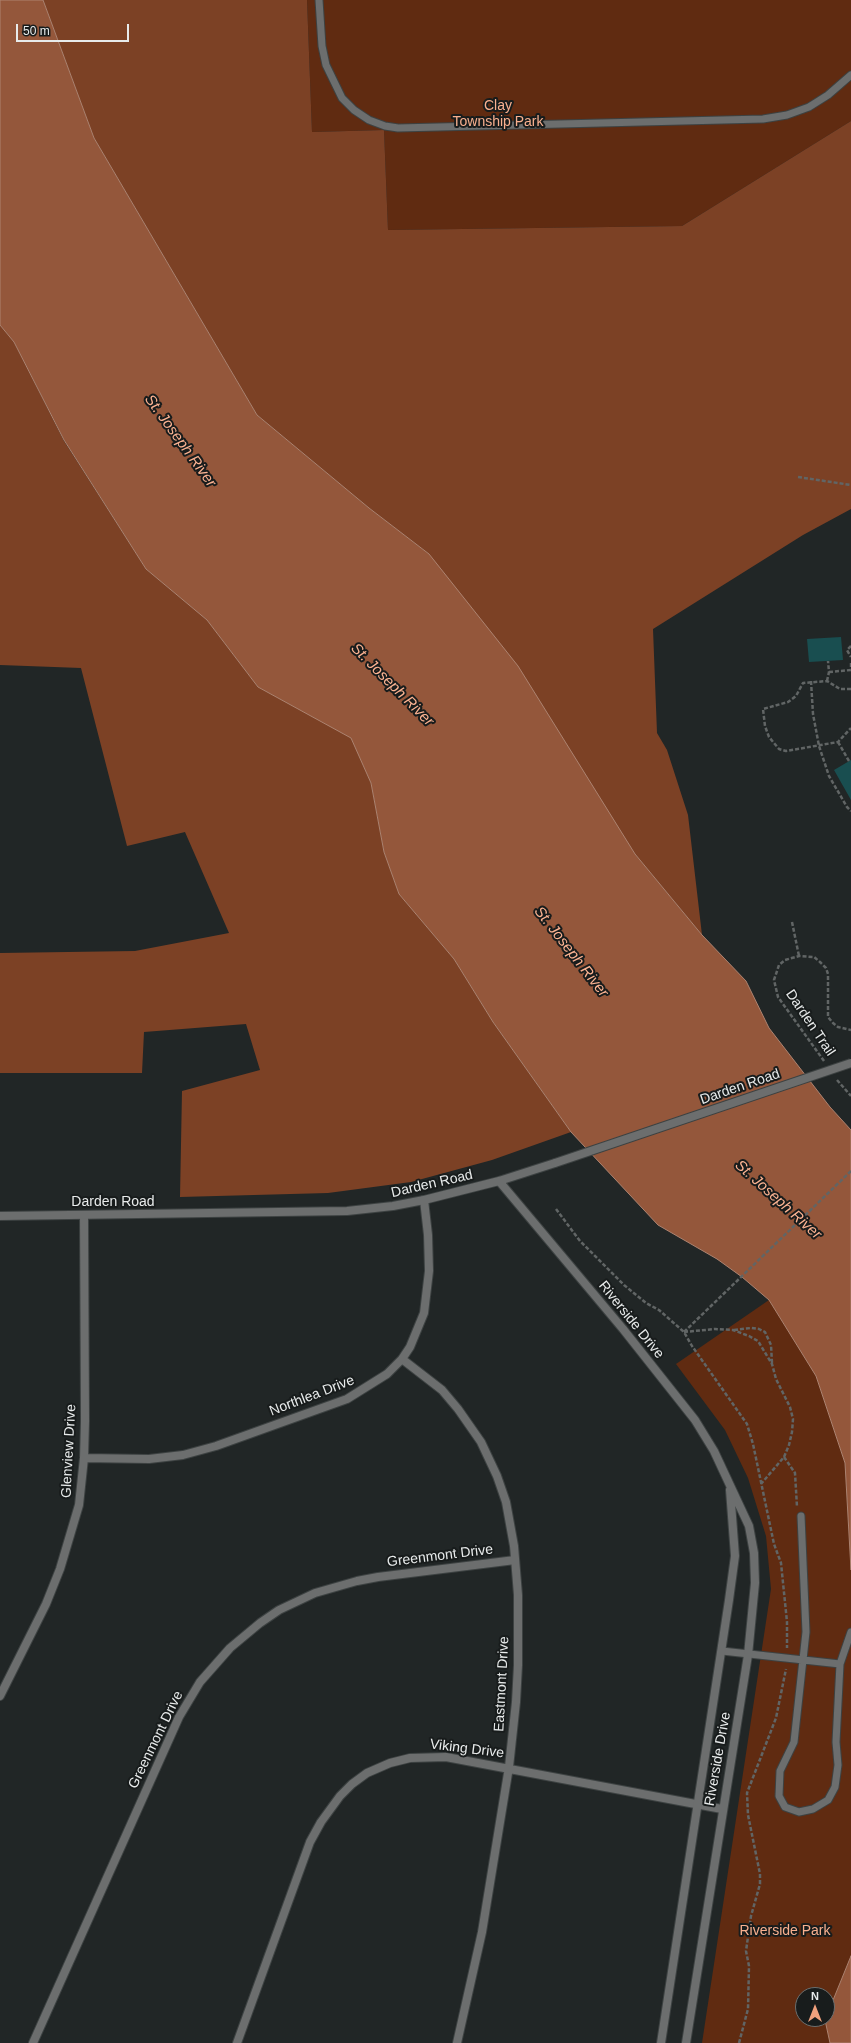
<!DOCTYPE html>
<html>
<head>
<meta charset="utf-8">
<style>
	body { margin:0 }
	#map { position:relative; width:851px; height:2043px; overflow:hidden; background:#212626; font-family:Arial,sans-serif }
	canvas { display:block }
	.north { position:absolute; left:795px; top:1987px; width:40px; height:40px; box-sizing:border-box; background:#181c1c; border:1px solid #6b6f6f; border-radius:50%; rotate:0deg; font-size:11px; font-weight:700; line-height:16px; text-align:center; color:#e8ebeb }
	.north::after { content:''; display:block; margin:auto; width:14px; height:18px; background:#f1a17d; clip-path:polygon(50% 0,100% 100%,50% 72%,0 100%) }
	.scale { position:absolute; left:16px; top:24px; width:113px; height:18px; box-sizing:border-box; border:2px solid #e8ebeb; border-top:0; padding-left:5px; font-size:12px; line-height:14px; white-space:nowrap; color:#e8ebeb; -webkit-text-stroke:3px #181c1c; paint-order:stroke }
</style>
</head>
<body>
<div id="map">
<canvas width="851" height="2043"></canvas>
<div class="north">N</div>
<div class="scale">50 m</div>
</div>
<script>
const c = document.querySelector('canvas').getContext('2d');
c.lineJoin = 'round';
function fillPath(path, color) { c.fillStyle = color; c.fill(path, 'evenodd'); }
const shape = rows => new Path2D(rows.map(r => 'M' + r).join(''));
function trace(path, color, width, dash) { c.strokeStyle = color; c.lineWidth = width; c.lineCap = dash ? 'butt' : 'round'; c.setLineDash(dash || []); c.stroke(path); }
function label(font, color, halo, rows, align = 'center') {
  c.font = font + ' Arial,sans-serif'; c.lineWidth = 4; c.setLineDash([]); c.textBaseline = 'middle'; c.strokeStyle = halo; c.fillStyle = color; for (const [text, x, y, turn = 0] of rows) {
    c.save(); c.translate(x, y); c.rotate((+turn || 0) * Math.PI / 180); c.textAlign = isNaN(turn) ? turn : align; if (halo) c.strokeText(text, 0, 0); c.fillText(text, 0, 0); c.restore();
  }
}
const green = shape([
	[307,0,851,0,851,121,682,226,388,230,384,130,312,132],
	[769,1300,816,1376,845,1463,851,1570,851,1956,827,2016,827,1995,803,1995,803,2019,826,2019,830,2043,702,2043,771,1589,766,1536,748,1478,725,1430,676,1364]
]);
const forest = shape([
	[43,0,307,0,312,132,384,130,388,230,682,226,851,121,851,509,803,535,653,629,657,733,667,750,688,815,702,935,635,854,429,554,369,508,257,415,94,138],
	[0,325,14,342,64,441,146,569,207,620,258,687,351,737,371,783,384,852,399,894,454,959,493,1022,571,1132,492,1160,411,1182,328,1193,180,1197,182,1091,260,1070,246,1024,144,1032,142,1073,0,1073,0,953,135,951,229,933,185,832,127,846,81,668,0,665]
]);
const water = shape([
	[0,0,43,0,94,138,257,415,369,508,429,554,518,666,635,854,702,935,746,981,769,1028,830,1107,851,1130,851,1570,845,1463,816,1376,769,1300,742,1277,717,1259,658,1225,571,1132,493,1022,454,959,399,894,384,852,371,783,351,738,258,687,207,620,146,569,64,440,14,342,0,325,0,0],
	[851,1956,851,2043,830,2043,825,2020,851,1956]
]);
const building = shape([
	[841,637,843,660,809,662,807,639],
	[851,760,851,800,834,770]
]);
const path = shape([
	[798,477,851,485],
	[851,646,847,650,851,657],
	[851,663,851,668],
	[829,672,851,670],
	[811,681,813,714,819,746,829,776,847,807,851,811],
	[827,681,829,672,828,661],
	[851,689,840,689,827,681,803,683,796,696,788,702,763,709,765,726,769,737,779,749,786,751,838,742,851,728],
	[838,742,849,761],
	[792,922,799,956],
	[824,1061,778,997,774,980,779,965,785,960,799,956,814,957,820,962,826,968,828,974,828,1017,833,1023,838,1027,851,1030],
	[837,1080,851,1096],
	[556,1209,580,1241,624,1285,646,1303,659,1310,684,1332,692,1346,747,1424,753,1444,774,1544,781,1563,787,1622,787,1648],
	[734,1330,751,1328,759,1329,765,1332,771,1345,772,1363],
	[684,1332,715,1329,733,1330,749,1336,758,1341,772,1364,776,1379,790,1407,793,1419,792,1432,789,1445,784,1457,761,1484],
	[684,1332,851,1171],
	[784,1457,795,1473,797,1507],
	[739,2043,748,2009,749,1966,746,1951,751,1916,760,1884,760,1874,748,1815,747,1793,776,1718,786,1669]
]);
const service = shape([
	[319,0,322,46,326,65,342,98,354,110,369,120,385,126,398,128,763,119,787,115,809,107,828,95,851,75],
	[801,1516,806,1632,794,1742,780,1771,779,1796,785,1807,799,1812,813,1809,828,1800,835,1787,838,1765,836,1742,840,1664,851,1632],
	[722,1651,840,1664]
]);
const minor = shape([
	[402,1359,442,1390,458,1409,481,1442,497,1476,506,1502,514,1546,518,1595,518,1665,516,1702,509,1767,482,1932,457,2043],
	[84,1458,149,1459,183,1455,216,1446,347,1399,387,1374,402,1359,410,1347,424,1313,429,1271,428,1235,424,1200],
	[0,1696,46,1604,60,1569,79,1505,84,1458,85,1421,84,1215],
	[33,2043,179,1717,200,1682,230,1648,260,1623,279,1610,315,1593,357,1581,378,1577,515,1560],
	[237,2043,310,1842,321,1822,340,1796,352,1784,367,1773,390,1763,410,1758,446,1757,722,1809]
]);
const tertiary = shape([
	[499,1181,623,1329,695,1420,714,1451,749,1526,754,1553,755,1583,748,1655,686,2043],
	[0,1216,347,1211,393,1206,424,1200,499,1181,555,1163],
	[661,2043,729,1600,735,1556,730,1490]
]);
const tertiaryBridge = shape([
	[555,1163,851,1063]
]);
const parkNames = [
	["Clay",498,106],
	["Township Park",498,122],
	["Riverside Park",785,1931]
];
const streetNames = [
	["Darden Trail",810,1023,56],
	["Darden Road",740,1087,-19],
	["Darden Road",432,1184,-13],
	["Darden Road",113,1202],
	["Riverside Drive",631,1320,51],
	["Northlea Drive",312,1396,-21],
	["Glenview Drive",69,1451,-87],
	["Greenmont Drive",440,1556,-7],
	["Eastmont Drive",502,1684,-87],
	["Greenmont Drive",156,1740,-64],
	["Viking Drive",467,1749,7],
	["Riverside Drive",718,1759,-80]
];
const waterNames = [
	["St. Joseph River",180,441,54],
	["St. Joseph River",392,685,45],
	["St. Joseph River",571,952,52],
	["St. Joseph River",778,1200,42]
];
fillPath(green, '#602b11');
fillPath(forest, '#7c4125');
fillPath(water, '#94573b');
trace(water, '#ad8370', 1);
fillPath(building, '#194e50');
trace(service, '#3d4242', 9);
trace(minor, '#3d4242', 10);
trace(tertiary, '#3d4242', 10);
trace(path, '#616565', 2.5, [4, 2]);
trace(service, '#6c6e6e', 7);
trace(minor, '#6c6e6e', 8);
trace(tertiary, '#6c6e6e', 8);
trace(tertiaryBridge, '#3d4242', 10, []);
trace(tertiaryBridge, '#6c6e6e', 8);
label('14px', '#f9b08f', '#181c1c', parkNames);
label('14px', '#e8ebeb', '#181c1c', streetNames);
label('italic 15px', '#fdb493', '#181c1c', waterNames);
</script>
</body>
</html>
